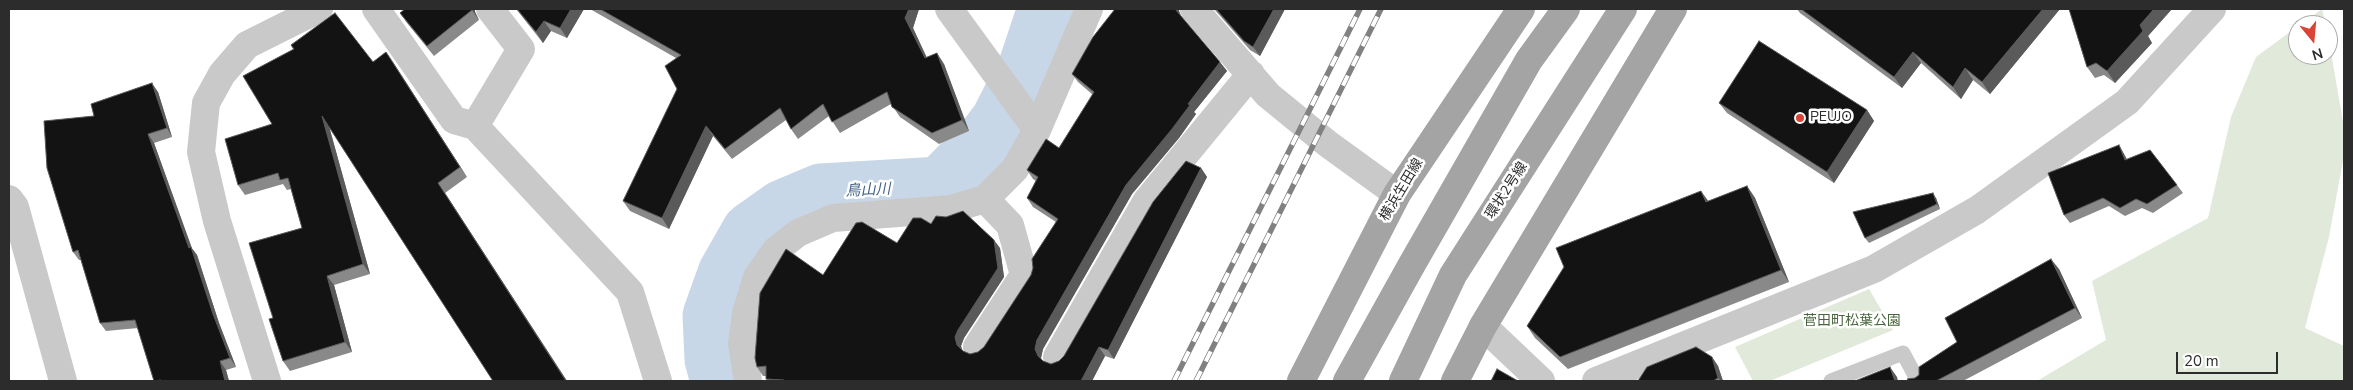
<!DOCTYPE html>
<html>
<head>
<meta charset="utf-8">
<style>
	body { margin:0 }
	#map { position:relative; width:2353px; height:390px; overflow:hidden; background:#fff; font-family:"Nunito Sans",sans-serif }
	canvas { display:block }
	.frame { position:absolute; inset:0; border:10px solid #2c2c2c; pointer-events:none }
	.north { position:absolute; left:2288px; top:15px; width:50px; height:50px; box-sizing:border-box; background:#fff; border:1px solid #ababab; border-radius:50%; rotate:163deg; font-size:14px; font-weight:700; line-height:20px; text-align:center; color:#2c2c2c }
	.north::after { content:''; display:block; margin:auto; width:18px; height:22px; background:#d94338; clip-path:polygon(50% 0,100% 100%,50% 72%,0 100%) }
	.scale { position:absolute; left:2176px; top:352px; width:102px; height:22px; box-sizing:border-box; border:2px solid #2c2c2c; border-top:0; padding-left:6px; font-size:15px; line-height:18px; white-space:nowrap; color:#2c2c2c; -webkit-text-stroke:4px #fff; paint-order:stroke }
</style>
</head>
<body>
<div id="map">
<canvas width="2353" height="390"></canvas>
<div class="frame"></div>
<div class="north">N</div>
<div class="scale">20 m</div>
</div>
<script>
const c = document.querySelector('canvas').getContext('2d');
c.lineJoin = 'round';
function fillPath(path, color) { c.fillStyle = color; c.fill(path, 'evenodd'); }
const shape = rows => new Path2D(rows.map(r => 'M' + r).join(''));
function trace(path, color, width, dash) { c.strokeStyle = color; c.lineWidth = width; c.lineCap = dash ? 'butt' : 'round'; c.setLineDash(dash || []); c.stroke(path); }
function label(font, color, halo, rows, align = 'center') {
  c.font = font + ' "Nunito Sans","Noto Sans JP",sans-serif'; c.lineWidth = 5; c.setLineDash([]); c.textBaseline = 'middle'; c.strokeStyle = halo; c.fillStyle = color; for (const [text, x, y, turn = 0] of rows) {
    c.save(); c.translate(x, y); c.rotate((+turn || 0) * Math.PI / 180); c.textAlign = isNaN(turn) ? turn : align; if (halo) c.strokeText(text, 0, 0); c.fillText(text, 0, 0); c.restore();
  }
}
const green = shape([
	[2322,9,2326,25,2300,25],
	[2298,26,2298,55,2328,55,2328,35,2344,128,2344,155,2329,237,2305,328,2344,346,2344,381,2037,381,2106,340,2092,281,2208,218,2231,117,2256,57],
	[1869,289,1893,330,1770,381,1753,381,1735,347]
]);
const river = shape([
	[721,381,715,359,713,316,728,274,752,232,783,210,821,194,941,187,986,141,1001,121,1029,66,1048,9]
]);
const lane = shape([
	[1831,381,1903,353,1918,381]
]);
const street = shape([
	[376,9,454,120,475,126,630,292,658,381],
	[1194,9,1268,95,1328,144,1397,194],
	[475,126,521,49,490,9],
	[1037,130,1089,9],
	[9,199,15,207,63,381],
	[1483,326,1541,381],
	[977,347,1024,275,1010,225,985,199],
	[1057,357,1146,202,1251,74],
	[267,381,217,221,201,152,206,103,222,74,247,45,319,9],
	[748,381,742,344,746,313,757,277,776,250,798,233,833,218,951,209,985,199,1015,169,1037,130,949,9],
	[1596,381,1874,269,1977,210,2127,102,2212,9]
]);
const primary = shape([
	[1301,381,1397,194,1521,9],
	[1347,381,1411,266,1529,60,1566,9],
	[1403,381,1453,275,1623,9],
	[1455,381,1483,326,1673,9]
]);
const rail = shape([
	[1174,381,1360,9],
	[1196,381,1381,9]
]);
const wall = shape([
	[405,9,475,9,475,12,479,20,434,56,407,23,400,13],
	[516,9,584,9,567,38,551,31,543,43],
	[590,9,919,9,913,28,927,58,944,64,969,131,939,144,900,117,891,104,840,133,829,116,798,139,791,129,786,120,732,159,713,136,669,229,630,211,623,201,677,89,676,58],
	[1115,9,1179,9,1179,11,1181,16,1227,71,1194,112,1196,114,1179,138,1132,194,1043,349,1041,358,1043,361,1051,364,1059,361,1064,356,1201,168,1207,177,1114,359,1105,356,1092,381,768,381,766,379,766,376,763,376,757,367,823,275,897,243,931,224,1000,248,1004,277,964,338,961,346,963,351,970,354,978,352,984,347,1031,275,1056,222,1033,207,1027,198,1036,181,1033,179,1027,170,1059,148,1093,95,1078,82,1072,74],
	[1214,9,1285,9,1260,56,1250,50],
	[1797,9,2060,9,1990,94,1973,80,1961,99,1921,63,1902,88,1800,13],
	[2069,9,2172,9,2148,36,2152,43,2115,83,2104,75,2095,78,2087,67],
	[291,45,373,62,386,52,467,177,445,193,567,381,493,381,329,127,370,274,334,285,352,352,290,371,283,361,273,318,302,228,291,189,287,190,283,184,245,195,238,185,272,124,293,49],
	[158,92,172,137,154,143,191,247,197,255,219,323,236,367,226,370,229,381,154,381,138,328,106,331,100,323,81,260,79,260,73,252,94,116],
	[1719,103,1867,110,1874,121,1834,183,1727,113],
	[2119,145,2124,154,2127,159,2177,185,2183,193,2153,213,2142,208,2125,216,2109,206,2070,223,2064,215],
	[1747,186,1755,198,1789,282,1568,369,1535,338,1527,326,1709,201],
	[1936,198,1940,209,1869,243,1865,238],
	[2059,269,2082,318,1963,381,1909,381,1915,378,1957,342],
	[1712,357,1718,366,1723,381,1638,381]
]);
const shadedWall = shape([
	[471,9,475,9,475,12,479,20],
	[571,9,584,9,567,38,560,28],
	[909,9,919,9,913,28,932,69,925,58,905,18],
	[1175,9,1179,9,1179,11,1182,19],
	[1274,9,1285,9,1260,56,1253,47],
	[2043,9,2060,9,1990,94,1982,82],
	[2154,9,2172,9,2148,36,2152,43,2115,83,2107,71,2140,25],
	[544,21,551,31,543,43,536,32],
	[386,52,393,62,467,177,460,167],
	[1913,52,1921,63,1902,88,1894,77],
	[937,53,944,64,969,131,962,120],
	[1220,62,1227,71,1194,112,1196,114,1179,138,1132,194,1043,349,1041,358,1044,365,1038,356,1035,349,1037,340,1126,185,1188,104],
	[1965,68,1973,80,1961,99,1953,87],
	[152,83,158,92,172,137,167,128],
	[1867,110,1874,121,1834,183,1827,172],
	[322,116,329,126,370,274,363,264],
	[706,126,713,136,669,229,662,218],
	[148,134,154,143,193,251,191,247,197,255,219,323,236,367,230,358,213,314],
	[2119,145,2124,154,2131,169,2125,160],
	[1201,168,1207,177,1114,359,1108,350],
	[438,183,445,193,567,381,566,381],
	[1747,186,1755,198,1789,282,1781,270],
	[1701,191,1709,202,1706,202],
	[1933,193,1936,198,1940,209,1937,204],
	[994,240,1000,248,1004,277,964,338,961,346,963,354,957,345,955,337],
	[2051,259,2059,269,2082,318,2075,308],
	[327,276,334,285,352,352,345,342],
	[1099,347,1105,356,1092,381,1081,381],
	[1712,357,1718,366,1723,381,1721,381,1718,378],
	[220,361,226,370,229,381,225,381],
	[1890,367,1897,377,1898,381,1895,381]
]);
const building = shape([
	[405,9,471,9,472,10,427,46,400,13,405,9],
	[517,9,571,9,560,28,544,21,536,32,517,9],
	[600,9,909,9,905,18,925,58,937,53,962,120,932,133,892,107,887,92,832,122,823,104,791,129,780,108,725,149,706,126,662,218,623,201,677,89,665,66,681,55,600,9],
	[1115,9,1175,9,1220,62,1188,104,1190,105,1172,129,1126,185,1037,340,1035,349,1038,356,1043,361,1051,364,1059,361,1064,356,1153,202,1186,161,1201,168,1108,350,1099,347,1081,381,784,381,784,380,766,379,766,366,757,367,755,358,760,293,786,249,823,275,856,223,862,222,897,243,913,218,921,218,931,224,936,216,946,217,963,211,994,240,998,268,958,330,955,337,957,345,963,351,970,354,978,352,984,347,1031,275,1033,268,1032,259,1058,219,1027,198,1038,177,1027,170,1046,139,1059,148,1094,92,1072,74,1093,37,1115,9],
	[1216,9,1274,9,1253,47,1244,41,1216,9],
	[1801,9,2043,9,1982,82,1965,68,1953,87,1913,52,1894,77,1801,9],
	[2069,9,2154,9,2140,25,2143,31,2107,71,2096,63,2087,67,2069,9],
	[335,13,373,62,386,52,460,167,438,183,566,381,493,381,322,116,363,264,327,276,345,342,283,361,269,319,273,318,249,243,302,228,288,178,280,180,278,173,238,185,225,139,272,124,243,76,294,49,291,45,335,13],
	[1759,41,1867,110,1827,172,1719,103,1759,41],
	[152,83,167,128,148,134,189,248,191,247,213,314,230,358,220,361,225,381,162,381,161,380,154,381,135,320,100,323,78,250,73,252,47,168,44,121,94,116,91,104,152,83],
	[2119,145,2125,160,2150,150,2177,185,2147,204,2136,199,2120,208,2103,198,2064,215,2048,173,2119,145],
	[1747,186,1781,270,1560,357,1527,326,1564,267,1556,248,1701,191,1706,202,1747,186],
	[1933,193,1937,204,1865,238,1853,212,1933,193],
	[2051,259,2075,308,1936,381,1909,381,1907,379,1915,378,1919,375,1919,367,1957,342,1945,318,2051,259],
	[1696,347,1712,357,1718,378,1713,381,1638,381,1647,367,1696,347],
	[1890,367,1895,381,1855,381,1890,367],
	[1497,369,1518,381,1491,381,1497,369]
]);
const markers = [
	[1800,118,5,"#d94338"]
];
const poiNames = [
	["PEUJO",1810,118]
];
const streetNames = [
	["横浜生田線",1402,190,-59],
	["環状2号線",1507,191,-57]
];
const parkNames = [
	["菅田町松葉公園",1852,322]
];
const waterNames = [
	["鳥山川",868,191,-3]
];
fillPath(green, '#e0e9da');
trace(river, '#c7d7e8', 61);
trace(lane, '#c9c9c9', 15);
trace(street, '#c9c9c9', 28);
trace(primary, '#a4a4a4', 28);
trace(rail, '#818181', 5.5);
trace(rail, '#fff', 4, [11]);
fillPath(wall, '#898989');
fillPath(shadedWall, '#5a5a5a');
fillPath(building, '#131313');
trace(building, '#5a5a5a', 1);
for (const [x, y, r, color] of markers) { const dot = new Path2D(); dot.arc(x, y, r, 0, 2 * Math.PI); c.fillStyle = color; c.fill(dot); trace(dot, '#fff', 2); }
label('14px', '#2c2c2c', '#fff', poiNames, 'left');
label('14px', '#2c2c2c', '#fff', streetNames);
label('14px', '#4a653d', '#fff', parkNames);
label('italic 15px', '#406288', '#fff', waterNames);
</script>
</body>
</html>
